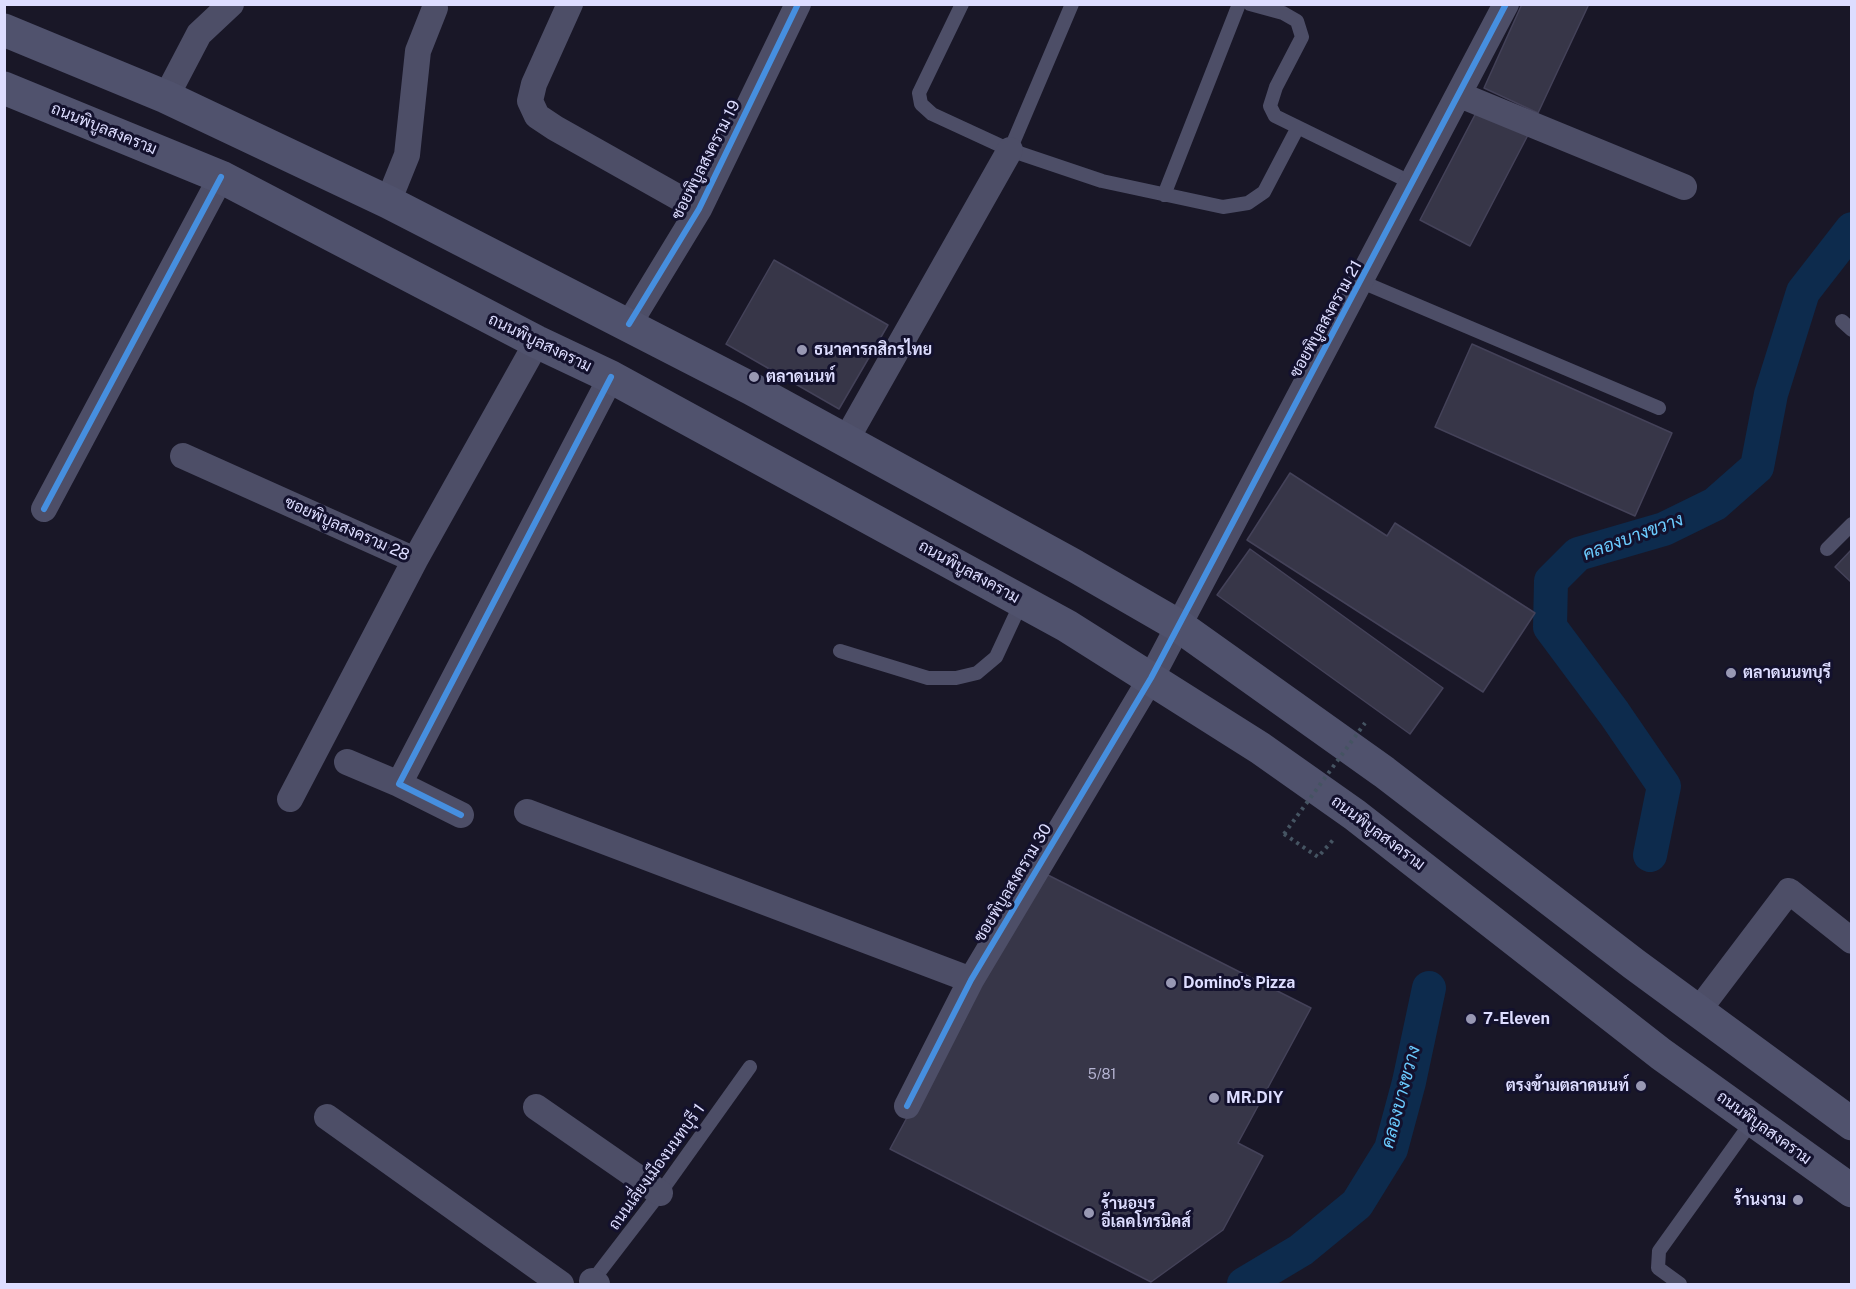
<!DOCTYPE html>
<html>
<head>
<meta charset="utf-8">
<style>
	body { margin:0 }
	#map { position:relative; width:1856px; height:1289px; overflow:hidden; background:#191727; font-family:"Public Sans",sans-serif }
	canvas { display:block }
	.frame { position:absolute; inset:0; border:6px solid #ddf; pointer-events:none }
</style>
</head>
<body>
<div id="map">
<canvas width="1856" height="1289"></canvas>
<div class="frame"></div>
</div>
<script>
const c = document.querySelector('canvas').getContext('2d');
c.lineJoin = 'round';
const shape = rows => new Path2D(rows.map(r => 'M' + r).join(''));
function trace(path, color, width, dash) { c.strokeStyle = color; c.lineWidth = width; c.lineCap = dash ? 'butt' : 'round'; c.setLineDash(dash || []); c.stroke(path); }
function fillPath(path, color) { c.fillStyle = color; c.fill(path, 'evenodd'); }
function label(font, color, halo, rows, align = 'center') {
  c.font = font + ' "Public Sans",Sarabun,sans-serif'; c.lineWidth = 6; c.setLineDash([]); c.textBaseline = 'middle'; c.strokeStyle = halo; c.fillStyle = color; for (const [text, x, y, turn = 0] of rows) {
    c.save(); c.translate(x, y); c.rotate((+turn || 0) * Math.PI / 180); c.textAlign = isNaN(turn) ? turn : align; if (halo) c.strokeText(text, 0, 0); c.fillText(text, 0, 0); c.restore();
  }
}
const canal = shape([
	[1650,855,1664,786,1614,713,1550,627,1551,581,1578,554,1664,529,1715,504,1757,467,1771,394,1803,292,1852,229],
	[1244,1284,1301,1250,1357,1204,1391,1149,1409,1082,1429,988]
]);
const building = shape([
	[1522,4,1589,4,1538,113,1484,88,1522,4],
	[1478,109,1528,135,1470,246,1420,220,1478,109],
	[774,260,888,325,839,409,726,344,774,260],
	[1472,344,1672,433,1635,516,1435,427,1472,344],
	[1290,473,1387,536,1395,523,1535,613,1483,692,1247,540,1290,473],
	[1250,549,1443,688,1410,734,1217,595,1250,549],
	[1852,549,1852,583,1835,567,1852,549],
	[1040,871,1311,1008,1238,1143,1263,1156,1223,1230,1151,1282,890,1149,1040,871]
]);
const path = shape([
	[1284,834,1318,857,1333,840]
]);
const lane = shape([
	[962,4,919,93,921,104,932,114,1010,150],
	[1072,4,1010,150,1102,181,1223,207,1248,203,1264,192,1297,129],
	[1250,4,1283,13,1297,21,1302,37,1276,87,1270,106,1275,116,1412,183],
	[1164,195,1239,4],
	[1362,282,1659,408],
	[1842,321,1852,330],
	[1827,549,1852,524],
	[840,651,928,678,956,678,977,673,996,657,1022,601],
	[590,1284,660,1193,750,1067],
	[1680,1284,1658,1268,1659,1251,1753,1120]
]);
const street = shape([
	[570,4,534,84,530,101,537,116,555,128,699,209],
	[1460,95,1684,187],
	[166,97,199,34,231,4],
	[388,202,407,155,418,51,435,8],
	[629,324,699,209,798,4],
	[846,440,1010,150],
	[183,456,415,560,537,342],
	[44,509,221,177],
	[347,762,399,784],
	[290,799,415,560],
	[527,812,971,980],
	[461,815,399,784,611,377],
	[1698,1011,1789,891,1852,941],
	[907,1106,971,980,1151,678,1506,4],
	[536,1107,660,1193],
	[327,1117,561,1284],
	[592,1281,597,1284]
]);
const secondary = shape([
	[4,30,166,97,388,202,750,388,1075,566,1179,626,1384,772,1634,964,1852,1124],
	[4,88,221,177,537,342,611,377,1067,626,1260,748,1355,815,1661,1054,1852,1191]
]);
const pathBridge = shape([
	[1284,834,1365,723]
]);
const cycleway = shape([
	[629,324,699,209,798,4],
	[44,509,221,177],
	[461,815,399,784,611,377],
	[907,1106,971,980,1151,678,1506,4]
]);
const markers = [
	[802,350,6,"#9898b3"],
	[754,377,6,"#9898b3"],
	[1731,673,6,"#9898b3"],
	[1171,983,6,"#9898b3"],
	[1471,1019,6,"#9898b3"],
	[1641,1086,6,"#9898b3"],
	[1214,1098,6,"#9898b3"],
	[1798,1200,6,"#9898b3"],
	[1089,1213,6,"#9898b3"]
];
const numberNames = [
	["5/81",1102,1075]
];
const streetNames = [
	["ถนนพิบูลสงคราม",104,129,22],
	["ซอยพิบูลสงคราม 19",706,160,-63],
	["ซอยพิบูลสงคราม 21",1326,319,-61],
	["ถนนพิบูลสงคราม",540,343,26],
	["ซอยพิบูลสงคราม 28",347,529,24],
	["ถนนพิบูลสงคราม",969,572,29],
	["ถนนพิบูลสงคราม",1378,833,37],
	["ซอยพิบูลสงคราม 30",1013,883,-59],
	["ถนนพิบูลสงคราม",1764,1128,36],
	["ถนนเลี่ยงเมืองนนทบุรี 1",657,1167,-54]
];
const poiNames = [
	["ธนาคารกสิกรไทย",814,350],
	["ตลาดนนท์",766,377],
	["ตลาดนนทบุรี",1743,673],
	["Domino's Pizza",1183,983],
	["7-Eleven",1483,1019],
	["ตรงข้ามตลาดนนท์",1629,1086,"right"],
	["MR.DIY",1226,1098],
	["ร้านงาม",1786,1200,"right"],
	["ร้านอมร",1101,1204],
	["อีเลคโทรนิคส์",1101,1222]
];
const waterNames = [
	["คลองบางขวาง",1633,537,-20],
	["คลองบางขวาง",1401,1097,-75]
];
trace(canal, '#0d2b4d', 34);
fillPath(building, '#373648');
trace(building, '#444259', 1.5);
trace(path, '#455462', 4, [3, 4.5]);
trace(lane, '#4d4e67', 14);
trace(street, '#4d4e67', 26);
trace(secondary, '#50526d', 33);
trace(pathBridge, '#455462', 4, [3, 4.5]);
trace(cycleway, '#468fdf', 6);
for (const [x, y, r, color] of markers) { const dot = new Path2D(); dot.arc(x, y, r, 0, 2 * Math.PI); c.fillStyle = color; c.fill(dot); trace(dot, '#13112d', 2); }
label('14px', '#b4b3d1', null, numberNames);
label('16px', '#ddf', '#13112d', streetNames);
label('bold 16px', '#ddf', '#13112d', poiNames, 'left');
label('italic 18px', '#6bcbff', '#13112d', waterNames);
</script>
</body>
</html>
